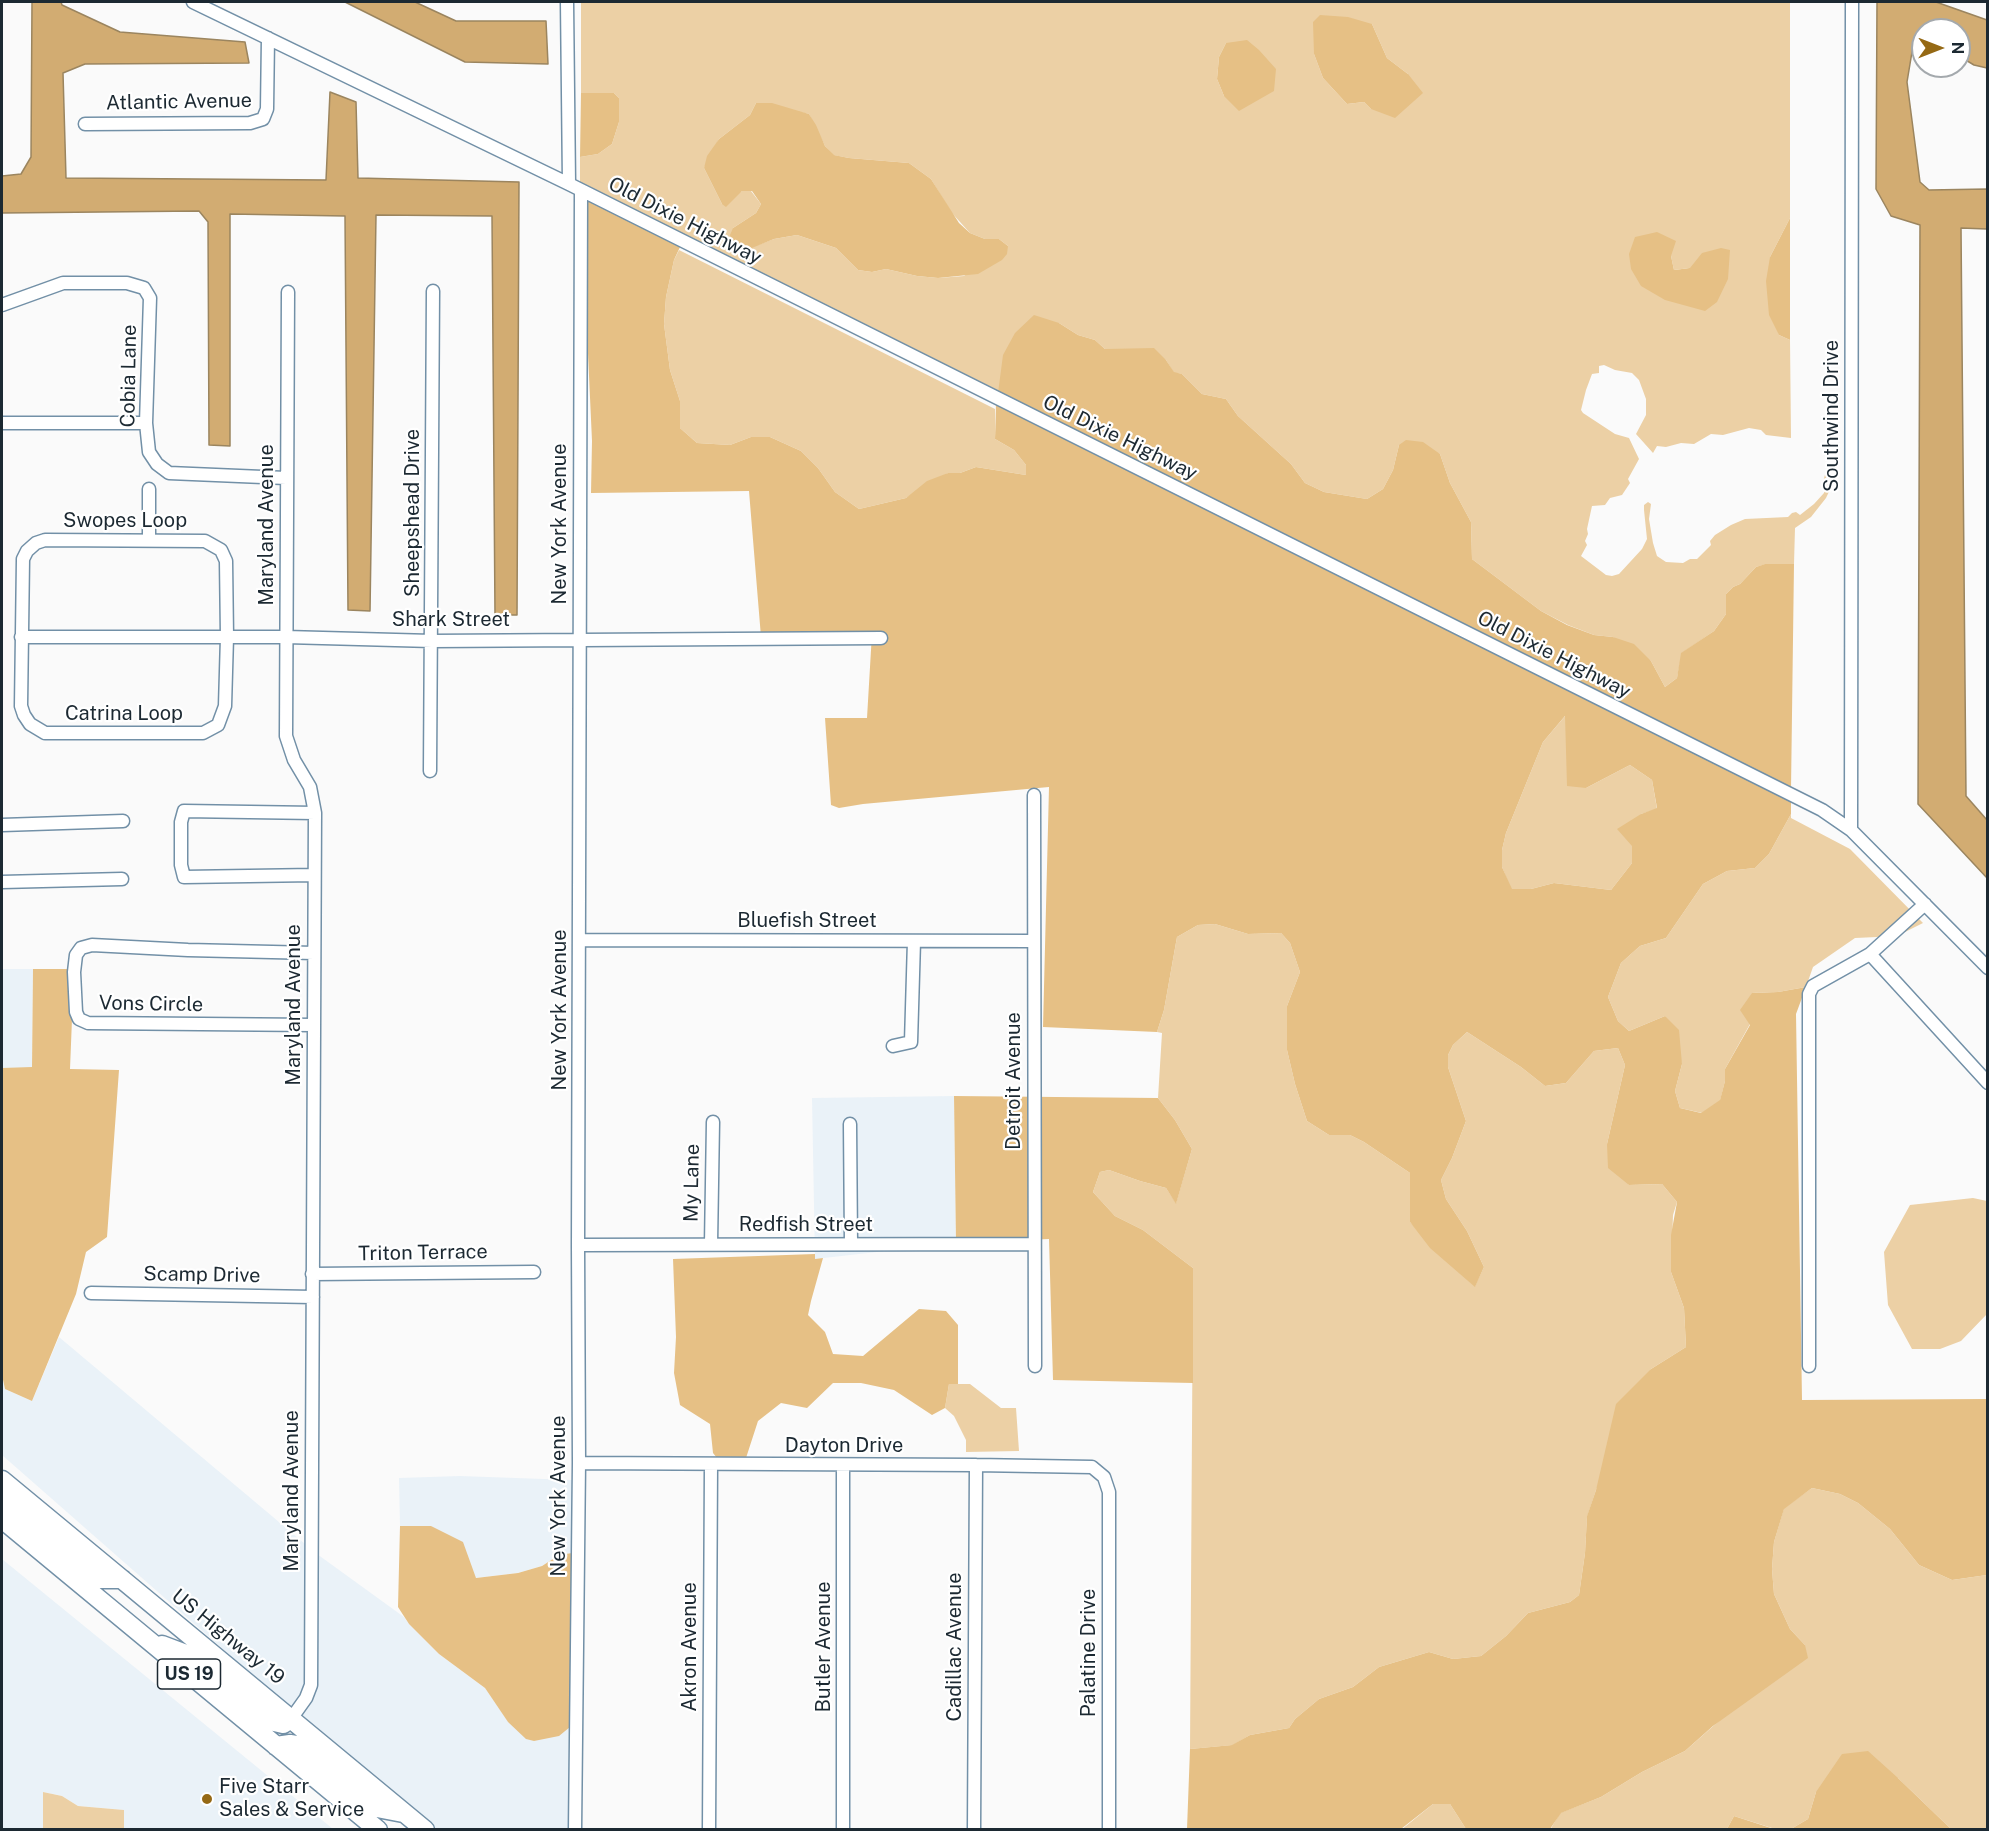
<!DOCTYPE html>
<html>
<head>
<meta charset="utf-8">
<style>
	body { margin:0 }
	#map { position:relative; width:1989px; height:1831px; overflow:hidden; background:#fafafa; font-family:"Public Sans",sans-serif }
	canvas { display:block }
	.frame { position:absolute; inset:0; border:3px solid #1c2932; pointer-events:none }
	.north { position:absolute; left:1911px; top:18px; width:60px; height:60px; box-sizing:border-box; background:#fff; border:2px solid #a4a9ad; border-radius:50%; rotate:90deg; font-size:16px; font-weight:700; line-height:24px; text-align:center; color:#1c2932 }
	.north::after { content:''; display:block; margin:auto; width:21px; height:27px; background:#956915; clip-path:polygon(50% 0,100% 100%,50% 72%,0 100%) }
</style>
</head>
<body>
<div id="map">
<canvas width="1989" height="1831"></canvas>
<div class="frame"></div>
<div class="north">N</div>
</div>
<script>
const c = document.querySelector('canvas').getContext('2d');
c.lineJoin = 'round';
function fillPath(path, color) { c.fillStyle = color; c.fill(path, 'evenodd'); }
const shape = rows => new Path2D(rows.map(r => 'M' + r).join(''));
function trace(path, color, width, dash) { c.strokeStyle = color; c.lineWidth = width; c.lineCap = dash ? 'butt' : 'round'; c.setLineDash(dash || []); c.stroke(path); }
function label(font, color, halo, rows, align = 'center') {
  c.font = font + ' "Public Sans",sans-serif'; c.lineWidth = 4.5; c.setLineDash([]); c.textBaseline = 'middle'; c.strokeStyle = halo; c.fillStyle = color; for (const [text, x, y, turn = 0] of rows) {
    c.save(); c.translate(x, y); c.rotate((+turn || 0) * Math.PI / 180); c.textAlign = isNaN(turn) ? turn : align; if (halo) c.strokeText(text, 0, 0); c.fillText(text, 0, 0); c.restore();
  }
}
const built = shape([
	[2,969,33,969,32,1068,2,1068],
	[954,1096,956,1243,815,1259,812,1098],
	[59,1337,317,1554,404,1617,409,1624,439,1654,485,1688,509,1723,572,1553,559,1555,542,1566,518,1573,476,1578,431,1526,400,1526,399,1478,460,1476,572,1480,573,1491,570,1829,433,1829,331,1744,2,1455,2,1375,5,1389,32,1401],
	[2,1559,333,1829,124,1829,124,1810,78,1806,62,1796,43,1792,43,1829,2,1829]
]);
const green = shape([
	[581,2,1790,2,1790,218,1770,257,1779,335,1790,340,1791,438,1766,435,1761,430,1749,428,1723,435,1711,434,1694,444,1681,443,1666,447,1657,446,1653,453,1636,434,1646,415,1646,399,1639,380,1632,373,1615,370,1604,365,1599,366,1599,373,1592,374,1586,390,1581,410,1583,413,1615,434,1629,438,1639,459,1628,479,1630,483,1622,495,1610,498,1605,505,1592,506,1587,529,1588,534,1585,541,1587,545,1581,556,1606,575,1612,576,1619,574,1642,549,1647,539,1644,510,1644,505,1648,502,1651,504,1649,519,1653,543,1657,556,1666,562,1683,563,1690,559,1697,559,1711,545,1710,541,1715,535,1731,525,1745,519,1788,517,1792,513,1796,512,1800,515,1814,504,1824,493,1825,489,1822,485,1827,468,1834,481,1826,498,1811,517,1795,528,1794,564,1766,564,1756,567,1740,584,1733,587,1726,594,1726,614,1714,631,1682,653,1677,678,1665,687,1651,661,1613,637,1594,635,1568,625,1541,611,1472,559,1471,522,1450,483,1440,454,1399,445,1393,470,1383,489,1367,499,1324,492,1305,483,1291,464,1238,416,1226,399,1202,394,1182,374,1174,373,1166,360,1105,349,1095,340,1078,335,1059,323,998,393,580,184,580,157,598,154,612,144,619,122,619,98,614,93,581,93],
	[1372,24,1387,58,1408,74,1371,109,1364,102,1347,104,1323,78,1314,54],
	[1226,43,1224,96,1217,79,1219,57],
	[756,103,809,114,825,146,833,155,849,158,909,163,931,179,951,212,970,233,985,239,999,239,1008,246,964,276,938,278,917,276,886,269,872,272,858,270,836,248,797,235,774,239,758,245,733,228,756,213,761,204,751,191,742,191,722,204,704,168,719,139,750,115],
	[1671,256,1674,270,1690,268,1641,286],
	[679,250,995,409,995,439,1014,450,1026,465,1026,475,976,467,960,473,948,473,906,498,859,509,835,492,818,468,801,451,770,437,751,437,730,445,697,443,680,428,680,401,670,370,664,324,666,297,674,260],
	[1566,715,1586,788,1630,765,1652,780,1657,809,1641,814,1632,846,1632,863,1611,890,1554,883,1531,889,1511,889,1502,867,1502,850,1506,833,1543,742],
	[1791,814,1791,818,1850,849,1923,923,1905,932,1877,937,1855,938,1813,967,1806,987,1778,992,1752,993,1750,1024,1725,1069,1725,1081,1720,1101,1702,1113,1680,1108,1675,1091,1682,1064,1665,1016,1629,1031,1618,1021,1608,997,1621,963,1640,946,1666,938,1703,884,1727,871,1755,868,1769,854],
	[1215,924,1248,934,1281,933,1290,943,1300,972,1287,1006,1287,1050,1295,1084,1307,1121,1329,1135,1350,1135,1364,1142,1410,1173,1410,1222,1454,1267,1475,1286,1484,1267,1467,1231,1446,1199,1441,1180,1452,1158,1466,1121,1448,1067,1448,1055,1453,1045,1467,1032,1521,1067,1545,1086,1566,1083,1594,1051,1618,1048,1625,1065,1607,1144,1629,1185,1662,1184,1677,1202,1673,1215,1671,1272,1684,1308,1686,1347,1651,1369,1596,1490,1587,1517,1585,1553,1579,1595,1570,1602,1528,1613,1506,1636,1481,1656,1453,1659,1429,1652,1379,1667,1353,1687,1319,1699,1295,1719,1289,1728,1250,1735,1233,1745,1190,1749,1193,1268,1143,1230,1115,1216,1093,1192,1100,1172,1109,1170,1140,1181,1166,1188,1176,1203,1192,1149,1175,1120,1158,1098,1162,1033,1157,1032,1164,1010,1177,937,1198,925],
	[1973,1198,1987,1201,1987,1314,1961,1341,1940,1349,1912,1349,1888,1305,1884,1252,1910,1205],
	[949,1384,970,1384,1001,1408,1016,1408,1019,1451,966,1452,966,1440,954,1416,945,1408],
	[1812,1488,1840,1494,1858,1503,1890,1529,1919,1565,1952,1580,1987,1575,1987,1829,1951,1829,1898,1778,1816,1792,1808,1819,1791,1829,1775,1829,1734,1816,1727,1829,1550,1830,1560,1813,1601,1797,1642,1772,1685,1751,1805,1645,1790,1629,1774,1594,1772,1569,1774,1542,1784,1508],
	[43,1792,62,1796,78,1806,124,1810,124,1829,43,1829],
	[1433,1804,1450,1804,1466,1829,1401,1830]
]);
const forest = shape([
	[1320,15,1348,17,1372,24,1387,58,1408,74,1423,93,1395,118,1371,109,1364,102,1347,104,1323,78,1314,54,1313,22],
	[1247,40,1259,50,1276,69,1274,91,1239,111,1224,96,1217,79,1219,57,1226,43],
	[581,93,614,93,619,98,619,122,612,144,598,154,580,157],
	[756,103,772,103,809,114,816,125,825,146,834,155,849,158,909,163,931,179,959,223,970,233,985,239,999,239,1008,246,1007,254,1002,260,978,274,938,278,917,276,886,269,872,272,858,270,836,248,797,235,774,239,742,252,735,252,730,235,733,228,756,213,761,204,752,191,742,191,726,207,722,204,704,168,707,156,719,139,750,115],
	[587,200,680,247,674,260,666,297,664,324,670,370,680,401,680,428,697,443,730,445,751,437,770,437,801,451,818,468,835,492,859,509,906,498,927,481,948,473,960,473,976,467,1026,475,1026,465,1014,450,995,439,996,404,1791,801,1791,814,1769,854,1755,868,1727,871,1703,884,1666,938,1640,946,1621,963,1608,997,1618,1021,1629,1031,1665,1016,1679,1030,1682,1064,1675,1091,1680,1108,1701,1113,1720,1100,1725,1081,1725,1069,1750,1025,1740,1010,1752,993,1778,992,1806,987,1796,1014,1802,1400,1987,1399,1987,1575,1952,1580,1919,1565,1890,1529,1858,1503,1840,1494,1812,1488,1784,1509,1774,1542,1772,1569,1774,1594,1790,1629,1805,1645,1808,1658,1713,1726,1685,1751,1642,1772,1601,1797,1561,1813,1550,1829,1466,1829,1450,1804,1433,1804,1401,1829,1187,1829,1190,1749,1232,1745,1250,1735,1289,1728,1295,1719,1319,1699,1353,1687,1379,1667,1429,1652,1453,1659,1481,1656,1506,1636,1528,1613,1570,1602,1579,1595,1585,1553,1587,1516,1596,1490,1616,1404,1651,1369,1686,1347,1684,1308,1671,1272,1671,1235,1677,1202,1662,1184,1629,1185,1608,1168,1607,1144,1625,1065,1618,1048,1594,1051,1566,1083,1545,1086,1521,1067,1467,1032,1453,1045,1448,1055,1448,1067,1466,1121,1452,1158,1441,1180,1446,1199,1467,1231,1484,1267,1475,1287,1430,1248,1410,1222,1410,1173,1364,1142,1350,1135,1329,1135,1307,1121,1295,1084,1287,1050,1287,1006,1300,972,1290,943,1281,933,1248,934,1215,924,1198,925,1177,937,1164,1010,1157,1032,1043,1027,1049,787,863,804,839,808,831,805,825,718,867,718,872,633,761,637,749,491,591,493,592,441,587,332],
	[1565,716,1567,786,1586,788,1630,765,1652,780,1657,808,1641,814,1617,829,1632,846,1632,863,1611,890,1554,883,1531,889,1512,889,1502,867,1502,850,1506,833,1543,742],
	[1790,218,1790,340,1779,335,1769,315,1766,281,1770,257],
	[1657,232,1676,241,1671,256,1674,270,1690,268,1702,253,1721,248,1730,250,1728,279,1717,302,1705,311,1665,300,1641,286,1631,269,1629,254,1635,237],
	[1034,315,1059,323,1078,335,1095,340,1105,349,1154,348,1166,360,1174,372,1182,374,1202,394,1226,399,1238,416,1291,464,1305,483,1324,492,1367,499,1383,489,1393,470,1399,445,1406,440,1423,442,1440,454,1450,483,1471,522,1472,559,1541,611,1567,625,1594,635,1613,637,1634,644,1651,661,1665,687,1677,678,1681,653,1714,631,1726,614,1726,594,1733,587,1740,584,1756,567,1765,564,1794,564,1791,789,998,393,1003,355,1015,333],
	[33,969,74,969,70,1069,119,1070,107,1237,86,1252,76,1294,32,1401,5,1389,2,1375,2,1068,32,1067],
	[954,1096,1158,1098,1175,1120,1192,1149,1176,1204,1166,1188,1140,1181,1109,1170,1100,1172,1093,1192,1115,1216,1143,1230,1193,1268,1193,1383,1053,1380,1049,1239,956,1243],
	[815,1254,815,1259,823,1258,811,1301,808,1315,825,1332,833,1354,863,1356,919,1309,946,1311,958,1325,958,1384,949,1384,945,1408,932,1415,894,1390,861,1383,833,1383,807,1408,781,1403,758,1421,746,1458,725,1468,713,1453,710,1424,680,1405,674,1373,676,1337,673,1259],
	[400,1526,431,1526,463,1542,476,1578,518,1573,542,1566,559,1555,572,1553,570,1727,559,1736,534,1741,526,1739,508,1722,485,1688,439,1654,409,1624,398,1607],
	[1868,1751,1898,1778,1951,1829,1791,1829,1808,1819,1816,1792,1842,1754],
	[1734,1816,1771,1828,1775,1829,1727,1829]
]);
const water = shape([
	[32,2,61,2,62,5,120,32,245,42,249,63,85,64,63,73,66,178,326,180,330,92,356,102,358,178,519,182,517,615,495,615,492,216,376,215,370,611,348,610,345,216,230,214,230,446,209,445,208,222,199,211,2,213,2,176,21,174,31,157,32,2],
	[345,2,415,2,456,21,546,21,548,64,465,62,345,2],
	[1877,2,1936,2,1987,20,1987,68,1974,65,1959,56,1959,30,1923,30,1923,34,1914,40,1907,82,1920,182,1929,190,1987,189,1987,229,1961,228,1966,796,1987,820,1987,878,1918,804,1920,225,1891,216,1876,189,1877,2]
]);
const minor = shape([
	[193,2,569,184,1822,810,1851,830,1988,968],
	[567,2,569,184],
	[85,124,250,123,263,119,267,109,268,38],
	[288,292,286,736,294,760,310,787,315,813,311,1685,306,1698,291,1719],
	[2,305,63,283,127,283,144,288,150,298,146,423,149,452,157,464,169,473,286,478],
	[2,423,146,423],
	[45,540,205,541,221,550,226,561,227,637,225,706,218,725,203,733,45,733,30,724,24,715,21,706,23,559,27,551,36,543,45,540],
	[149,540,149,489],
	[21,637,286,637,432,641,881,638],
	[430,771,433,291],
	[1034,795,1035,1366],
	[2,825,123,821],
	[1851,830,1852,2],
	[314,875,184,877,181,865,181,822,184,811,315,813],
	[2,882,122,879],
	[580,940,1034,941],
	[1870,954,1988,1083],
	[314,1025,88,1023,79,1019,76,1012,74,972,76,955,81,948,92,945,188,950,314,953],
	[893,1046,911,1042,914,941],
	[850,1124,851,1244],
	[711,1244,713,1122],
	[578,1245,1034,1244],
	[312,1274,534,1272],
	[91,1293,313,1297],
	[1809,1366,1809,994,1813,986,1870,954,1925,904],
	[579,1463,976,1465,1092,1467,1104,1477,1109,1492,1109,1830],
	[575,1830,579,1463,578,1245,581,191],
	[709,1830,711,1465],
	[843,1830,843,1465],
	[974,1830,976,1465]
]);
const highway = shape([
	[2,1480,425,1830],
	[2,1501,38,1528,98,1579,122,1579],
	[2,1519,378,1830],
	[162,1645,191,1656,270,1721,283,1724,291,1719],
	[276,1746,290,1744,302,1746,377,1808,403,1813]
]);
const markers = [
	[207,1799,6,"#956915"]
];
const shields = [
	[189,1674,63]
];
const shieldNames = [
	["US 19",189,1674]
];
const streetNames = [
	["Atlantic Avenue",179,102,-1],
	["Old Dixie Highway",685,221,27],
	["Cobia Lane",129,376,-89],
	["Southwind Drive",1832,416,-90],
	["Old Dixie Highway",1120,438,26],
	["Sheepshead Drive",413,513,-90],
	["Swopes Loop",125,521],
	["New York Avenue",560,524,-90],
	["Maryland Avenue",267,525,-90],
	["Shark Street",451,620],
	["Old Dixie Highway",1554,655,27],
	["Catrina Loop",124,714],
	["Bluefish Street",807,921],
	["Vons Circle",151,1004,1],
	["Maryland Avenue",294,1005,-90],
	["New York Avenue",560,1010,-90],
	["Detroit Avenue",1014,1081,-90],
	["My Lane",692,1183,-89],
	["Redfish Street",806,1225],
	["Triton Terrace",423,1253,-1],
	["Scamp Drive",202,1275,1],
	["Dayton Drive",844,1446],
	["Maryland Avenue",292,1491,-90],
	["New York Avenue",559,1496,-90],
	["US Highway 19",228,1637,39],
	["Akron Avenue",690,1647,-90],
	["Butler Avenue",824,1647,-90],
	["Cadillac Avenue",955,1647,-90],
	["Palatine Drive",1089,1653,-90]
];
const poiNames = [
	["Five Starr",219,1787],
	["Sales & Service",219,1810]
];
fillPath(built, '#eaf2f8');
fillPath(green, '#ecd0a5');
fillPath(forest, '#e6c085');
fillPath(water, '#d2ac72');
trace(water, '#9b855f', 1.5);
trace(minor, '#7290a7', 15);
trace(highway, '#7290a7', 21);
trace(minor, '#fff', 12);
trace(highway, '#fff', 18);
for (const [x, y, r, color] of markers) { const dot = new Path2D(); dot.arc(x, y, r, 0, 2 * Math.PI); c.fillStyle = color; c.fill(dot); trace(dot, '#fff', 2); }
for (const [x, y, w] of shields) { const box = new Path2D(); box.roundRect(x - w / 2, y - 15, w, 30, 4.5); c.fillStyle = '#fff'; c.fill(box); trace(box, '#1c2932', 1.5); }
label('bold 18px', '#1c2932', null, shieldNames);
label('20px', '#1c2932', '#fff', streetNames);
label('20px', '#1c2932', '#fff', poiNames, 'left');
</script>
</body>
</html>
